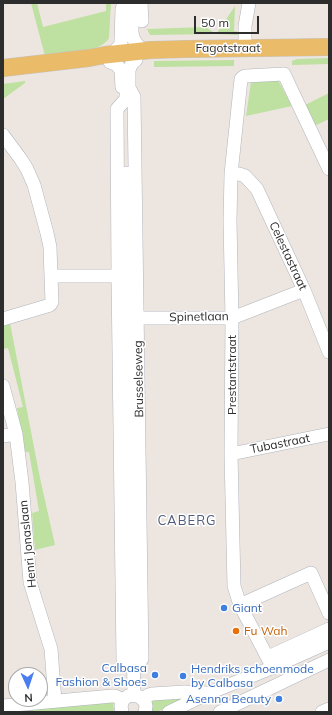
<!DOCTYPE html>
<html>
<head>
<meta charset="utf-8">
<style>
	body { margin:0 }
	#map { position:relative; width:332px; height:715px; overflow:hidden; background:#ede6e0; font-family:Mulish,sans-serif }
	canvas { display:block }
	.frame { position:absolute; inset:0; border:4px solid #2d2d2d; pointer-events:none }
	.north { position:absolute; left:8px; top:667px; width:40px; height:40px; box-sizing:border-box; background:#fff; border:1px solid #ababab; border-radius:50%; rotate:177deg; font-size:11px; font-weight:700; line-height:16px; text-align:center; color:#2d2d2d }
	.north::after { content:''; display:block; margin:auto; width:14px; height:18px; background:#4a7ef0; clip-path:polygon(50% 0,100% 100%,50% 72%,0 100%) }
	.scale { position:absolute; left:194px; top:16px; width:65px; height:18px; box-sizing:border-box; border:2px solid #2d2d2d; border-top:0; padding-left:5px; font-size:12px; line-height:14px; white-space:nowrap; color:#2d2d2d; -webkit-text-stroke:3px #fff; paint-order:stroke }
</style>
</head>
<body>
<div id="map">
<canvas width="332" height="715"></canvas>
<div class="frame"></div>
<div class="north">N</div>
<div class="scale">50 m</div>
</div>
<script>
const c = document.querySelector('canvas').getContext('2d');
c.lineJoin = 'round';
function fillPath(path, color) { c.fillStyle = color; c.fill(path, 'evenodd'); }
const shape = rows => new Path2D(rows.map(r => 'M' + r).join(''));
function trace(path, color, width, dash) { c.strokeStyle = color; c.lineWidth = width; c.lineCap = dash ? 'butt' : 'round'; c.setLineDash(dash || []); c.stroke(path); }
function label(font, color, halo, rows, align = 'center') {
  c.font = font + ' Mulish,sans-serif'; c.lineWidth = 3; c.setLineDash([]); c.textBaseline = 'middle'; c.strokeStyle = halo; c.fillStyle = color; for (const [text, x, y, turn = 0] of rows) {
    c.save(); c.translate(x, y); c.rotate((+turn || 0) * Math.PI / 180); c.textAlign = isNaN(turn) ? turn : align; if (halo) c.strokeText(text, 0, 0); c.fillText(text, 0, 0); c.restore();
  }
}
const green = shape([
	[31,3,37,3,43,27,106,11,106,3,111,3,109,37,108,40,102,45,87,52,45,56],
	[235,6,234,31,239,32,239,35,216,34],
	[206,27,213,32,212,34,150,35,147,29],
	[329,58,329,64,292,65,292,61,297,59],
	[234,60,234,66,154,67,154,61],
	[278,80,292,106,246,116,251,82],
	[25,81,25,83,3,99,3,84],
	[329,93,329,119,308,129,299,108],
	[10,323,40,478,55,545,35,550,32,513,39,511,29,452,25,452,17,408,23,407,8,348,3,349,3,325],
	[151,696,193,698,156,712,152,712,151,708],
	[113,699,114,712,5,712]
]);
const minor = shape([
	[130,3,132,8,132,33,134,40,139,47,146,50],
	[141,3,142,21],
	[245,48,245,26,249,3],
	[111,54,116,50,121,44,121,40,122,9,124,3],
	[110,62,116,64,121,70,122,87],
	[126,95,129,88,129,70,132,63,136,60],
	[125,100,117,109,118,276,123,660,133,669,142,659,134,97,129,88],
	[3,135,20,158,27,169,34,185,47,233,50,247,51,276,52,302,50,305,47,306,3,319],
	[126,173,134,695],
	[231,174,239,174,245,176,257,189,304,290,329,352],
	[51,276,118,276],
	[138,318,232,318,304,290],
	[3,386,16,434,22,482,30,582,51,649,55,701],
	[3,436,16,434],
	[231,454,329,434],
	[240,605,311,573,329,613],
	[268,657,329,629],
	[273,668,240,605,234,586,231,454,232,318,230,221,231,174,241,79,243,77,246,76,284,74,329,169],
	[142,699,149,695,152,694,184,692,207,693],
	[3,706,112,696,115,696,123,700],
	[122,712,121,706,123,700,128,696,134,695,140,697,145,702,146,706,145,712],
	[169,712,209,693,264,671,329,642],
	[220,712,329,660],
	[322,712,329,709]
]);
const major = shape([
	[3,68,89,58,105,55,151,50,187,49,329,47]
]);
const markers = [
	[224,608,4,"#3f7fe0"],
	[236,631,4,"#e8710a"],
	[155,675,4,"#3f7fe0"],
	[183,676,4,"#3f7fe0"],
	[279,699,4,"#3f7fe0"]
];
const streetNames = [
	["Fagotstraat",228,48],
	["Celestastraat",288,256,65],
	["Spinetlaan",199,317,-1],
	["Prestantstraat",232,375,-90],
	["Brusselseweg",139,379,-91],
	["Tubastraat",280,444,-11],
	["Henri Jonaslaan",28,544,-96]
];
const shopNames = [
	["Giant",232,608],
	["Calbasa",147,668,"right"],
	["Fashion & Shoes",147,682,"right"],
	["Hendriks schoenmode",191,669],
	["by Calbasa",191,683],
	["Asenna Beauty",271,699,"right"]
];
const foodNames = [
	["Fu Wah",244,631]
];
const neighbourhoodNames = [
	["CABERG",187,521]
];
fillPath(green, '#bee0a0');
trace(minor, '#b0b4bc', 14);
trace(major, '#c4c4c4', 18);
trace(minor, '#fff', 13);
trace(major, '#eabb69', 17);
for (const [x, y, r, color] of markers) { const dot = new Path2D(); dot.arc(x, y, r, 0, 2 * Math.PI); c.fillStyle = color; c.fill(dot); trace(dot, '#fff', 1.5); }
label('12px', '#2d2d2d', '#fff', streetNames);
label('12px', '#366cbe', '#fff', shopNames, 'left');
label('12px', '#c56008', '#fff', foodNames, 'left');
c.letterSpacing = '1px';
label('13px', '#4f5c7b', '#fff', neighbourhoodNames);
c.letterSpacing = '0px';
</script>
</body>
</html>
